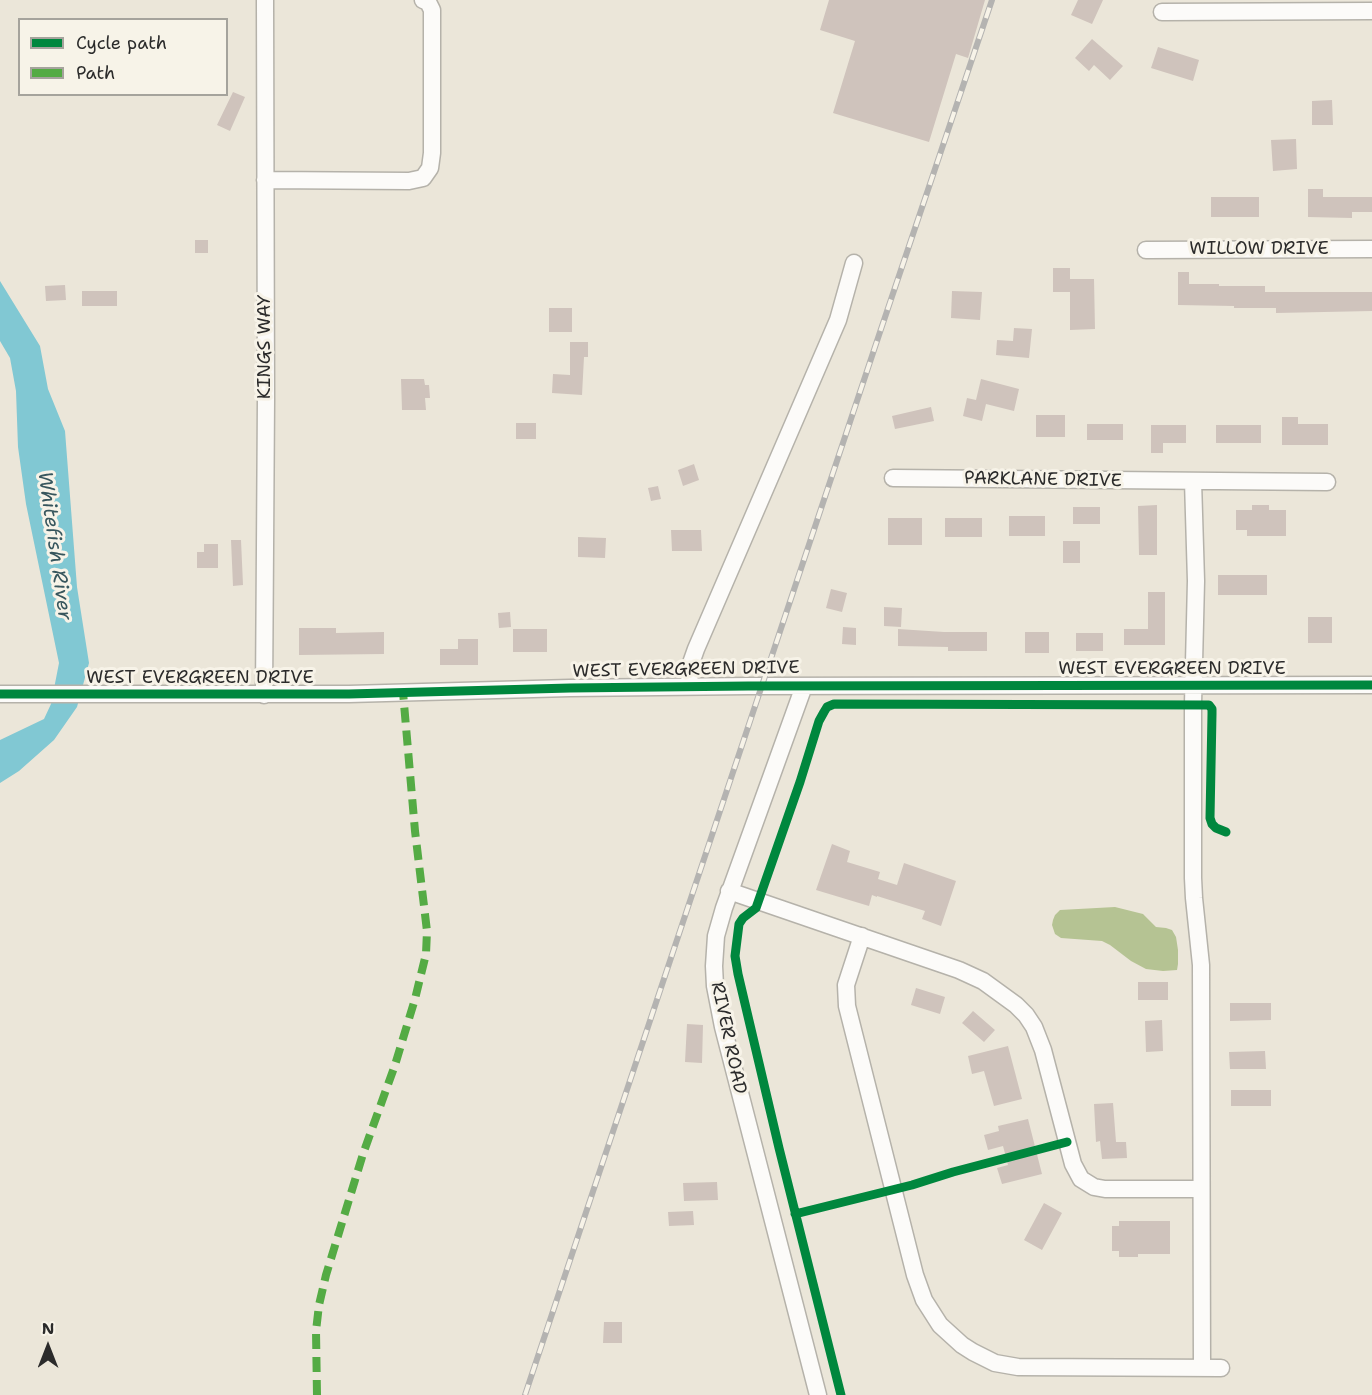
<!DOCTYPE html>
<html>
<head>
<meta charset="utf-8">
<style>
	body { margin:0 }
	#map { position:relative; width:1372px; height:1395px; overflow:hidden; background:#ebe6d9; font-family:"Shantell Sans",sans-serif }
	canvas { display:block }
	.legend { position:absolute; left:18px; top:18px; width:210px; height:78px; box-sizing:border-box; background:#f7f3e8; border:2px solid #a5a39c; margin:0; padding:8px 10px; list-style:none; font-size:18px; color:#2b2b2b }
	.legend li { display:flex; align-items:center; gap:12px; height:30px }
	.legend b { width:30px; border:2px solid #a5a39c }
	.north { position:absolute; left:18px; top:1317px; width:60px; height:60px; -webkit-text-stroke:4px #f7f3e8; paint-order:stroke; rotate:0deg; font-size:16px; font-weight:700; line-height:24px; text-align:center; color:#2b2b2b }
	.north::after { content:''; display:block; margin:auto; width:21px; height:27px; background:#2b2b2b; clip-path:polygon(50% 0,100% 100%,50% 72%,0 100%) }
</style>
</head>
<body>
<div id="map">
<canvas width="1372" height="1395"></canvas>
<ul class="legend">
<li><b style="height:8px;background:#00873e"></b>Cycle path</li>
<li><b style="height:8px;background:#54ab44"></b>Path</li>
</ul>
<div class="north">N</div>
</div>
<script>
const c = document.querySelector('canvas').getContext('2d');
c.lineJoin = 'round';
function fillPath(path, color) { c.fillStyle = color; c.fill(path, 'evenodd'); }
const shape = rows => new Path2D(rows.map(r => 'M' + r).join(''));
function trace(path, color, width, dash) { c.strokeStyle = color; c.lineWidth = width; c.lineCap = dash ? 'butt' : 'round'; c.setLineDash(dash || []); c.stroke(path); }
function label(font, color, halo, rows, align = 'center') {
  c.font = font + ' "Shantell Sans",sans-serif'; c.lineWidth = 6; c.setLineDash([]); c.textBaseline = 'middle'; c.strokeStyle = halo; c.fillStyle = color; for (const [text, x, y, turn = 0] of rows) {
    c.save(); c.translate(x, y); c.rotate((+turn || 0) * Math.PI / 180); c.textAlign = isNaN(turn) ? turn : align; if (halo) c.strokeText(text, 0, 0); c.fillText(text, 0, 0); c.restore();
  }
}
const forest = shape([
	[1115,907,1143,914,1156,927,1166,928,1172,930,1176,937,1178,950,1178,964,1177,970,1163,971,1146,969,1131,961,1110,945,1102,941,1061,938,1055,934,1052,925,1053,920,1055,915,1060,910]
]);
const water = shape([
	[0,281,40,346,48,389,65,431,77,587,89,663,77,707,54,740,19,771,0,783,0,740,44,719,51,704,59,663,26,504,18,447,16,391,10,358,0,341]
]);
const building = shape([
	[829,0,985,0,968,58,956,54,929,142,833,113,855,41,820,30],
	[1078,0,1103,0,1092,24,1071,15],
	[1092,39,1123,66,1110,80,1094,65,1089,71,1075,58],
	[1158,47,1199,60,1193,81,1151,68],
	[233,92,245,97,230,131,217,125],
	[1332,100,1333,125,1312,125,1312,101],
	[1296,139,1297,169,1273,171,1271,140],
	[1308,189,1323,189,1323,197,1372,197,1372,212,1352,212,1352,218,1308,217],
	[1211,197,1259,197,1259,217,1211,217],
	[195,240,208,240,208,253,195,253],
	[1053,268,1070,268,1070,279,1094,279,1095,329,1070,330,1070,292,1053,292],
	[1178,272,1189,272,1189,284,1219,284,1219,286,1265,286,1265,292,1372,292,1372,311,1276,313,1276,308,1234,308,1234,306,1178,305],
	[65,285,66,300,46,301,45,286],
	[82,291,117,291,117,306,82,306],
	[952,291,982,292,980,320,951,318],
	[549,308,572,308,572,332,549,332],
	[1014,328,1032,329,1029,358,996,355,997,340,1013,341],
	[570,342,588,342,588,357,584,357,582,395,552,393,553,374,570,375],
	[401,379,424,379,425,385,429,385,430,398,425,398,426,410,402,410],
	[981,379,1019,389,1014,411,986,404,982,421,963,416,967,398,976,400],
	[931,407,934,421,895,429,892,416],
	[1036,415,1065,415,1065,437,1036,437],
	[1282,417,1298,417,1298,424,1328,424,1328,445,1282,445],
	[516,423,536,423,536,439,516,439],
	[1087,424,1123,424,1123,440,1087,440],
	[1151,425,1186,425,1186,443,1163,443,1163,453,1151,453],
	[1216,425,1261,425,1261,443,1216,443],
	[694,464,699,480,683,486,678,470],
	[658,486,661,499,651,501,648,488],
	[1157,505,1157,555,1139,555,1138,506],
	[1252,505,1269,505,1269,510,1286,510,1286,536,1247,536,1247,530,1236,530,1236,510,1252,510],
	[1073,507,1100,507,1100,524,1073,524],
	[1009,516,1045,516,1045,536,1009,536],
	[888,518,922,518,922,545,888,545],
	[945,518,982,518,982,537,945,537],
	[671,530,701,530,702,551,672,551],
	[578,537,606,538,605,558,578,557],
	[231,540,241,540,243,585,233,586],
	[1063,541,1080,541,1080,563,1063,563],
	[204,544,218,544,218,568,197,568,197,552,204,552],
	[1218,575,1267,575,1267,595,1218,595],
	[831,589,847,593,842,612,826,608],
	[1148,592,1165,592,1165,645,1124,645,1124,629,1148,629],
	[884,607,902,608,901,627,884,626],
	[510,612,511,627,499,628,498,613],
	[1308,617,1332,617,1332,643,1308,643],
	[843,627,856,628,856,645,842,644],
	[299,628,336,628,336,633,384,632,384,654,299,655],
	[513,629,547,629,547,652,513,652],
	[898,629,944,632,987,632,987,651,948,651,948,647,898,646],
	[1025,632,1049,632,1049,653,1025,653],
	[1076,633,1103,633,1103,651,1076,651],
	[458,639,478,639,478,665,440,665,440,649,458,649],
	[832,844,850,851,847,862,880,872,878,879,897,885,904,863,956,881,941,926,922,919,925,911,877,896,877,897,872,895,869,906,816,890],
	[1138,982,1168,982,1168,1000,1138,1000],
	[916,988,945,997,940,1014,911,1005],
	[1230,1003,1271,1003,1271,1020,1230,1021],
	[973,1011,995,1030,984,1042,962,1023],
	[1162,1020,1163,1051,1146,1052,1145,1021],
	[687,1024,703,1025,702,1063,685,1062],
	[1008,1046,1022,1099,994,1106,984,1071,972,1074,968,1056],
	[1265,1051,1266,1069,1230,1069,1229,1052],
	[1231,1090,1271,1090,1271,1106,1231,1106],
	[1113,1103,1116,1142,1126,1142,1127,1158,1102,1159,1100,1141,1096,1142,1094,1104],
	[1028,1119,1042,1174,1002,1184,997,1168,1008,1165,1003,1146,988,1150,984,1135,999,1131,998,1126],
	[717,1182,718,1200,684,1201,683,1183],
	[1044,1203,1062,1213,1042,1250,1024,1240],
	[693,1211,694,1225,669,1226,668,1212],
	[1119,1221,1170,1221,1170,1254,1138,1254,1138,1257,1119,1257,1119,1251,1112,1251,1112,1226,1119,1226],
	[604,1322,622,1322,622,1343,603,1343]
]);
const minor = shape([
	[1162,12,1372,11],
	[265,180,409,181,423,178,430,168,432,153,432,10,428,2,423,0],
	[1146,250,1372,249],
	[893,478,1327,482],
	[1193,481,1196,581,1193,704,1193,878,1194,898,1201,965,1202,1368],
	[689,686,690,666,696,649,838,320,854,263],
	[804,686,724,908,716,936,714,966,715,986,723,1027,818,1395],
	[0,694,349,694,570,688,748,686,1372,685],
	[264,695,266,399,265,0],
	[729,891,959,970,983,981,1016,1005,1026,1015,1034,1027,1043,1050,1073,1164,1081,1179,1094,1187,1105,1189,1201,1189],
	[862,936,846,985,847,1006,915,1275,924,1300,940,1325,962,1345,973,1352,995,1363,1018,1367,1221,1368]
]);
const rail = shape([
	[525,1395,879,335,992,0]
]);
const quiet = shape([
	[317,1395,316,1331,319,1305,326,1275,363,1154,395,1065,415,999,426,954,427,931,415,831,403,692]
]);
const cycleway = shape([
	[0,694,349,694,570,688,748,686,1372,685],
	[795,1214,912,1185,953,1172,1067,1142],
	[841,1395,779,1148,738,974,735,956,739,924,743,918,756,908,800,782,819,721,824,712,827,707,834,704,1209,705,1212,709,1212,714,1210,818,1212,824,1216,828,1226,832]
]);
const streetNames = [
	["WILLOW DRIVE",1259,249],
	["KINGS WAY",265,347,-90],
	["PARKLANE DRIVE",1043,480,1],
	["WEST EVERGREEN DRIVE",1172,669],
	["WEST EVERGREEN DRIVE",686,670,-1],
	["WEST EVERGREEN DRIVE",200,678],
	["RIVER ROAD",728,1038,78]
];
const waterNames = [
	["Whitefish River",54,546,82]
];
fillPath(forest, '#b5c393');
fillPath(water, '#81c8d3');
fillPath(building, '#cfc3bc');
trace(minor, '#b5b2aa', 19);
trace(minor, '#fcfbf9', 16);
trace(rail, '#b4b3b1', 6);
trace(rail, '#f7f3e8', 4, [11]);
trace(quiet, '#54ab44', 8, [15, 8]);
trace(cycleway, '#00873e', 9);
label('18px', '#2b2b2b', '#f7f3e8', streetNames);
label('italic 20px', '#37565d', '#f7f3e8', waterNames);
</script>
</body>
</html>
